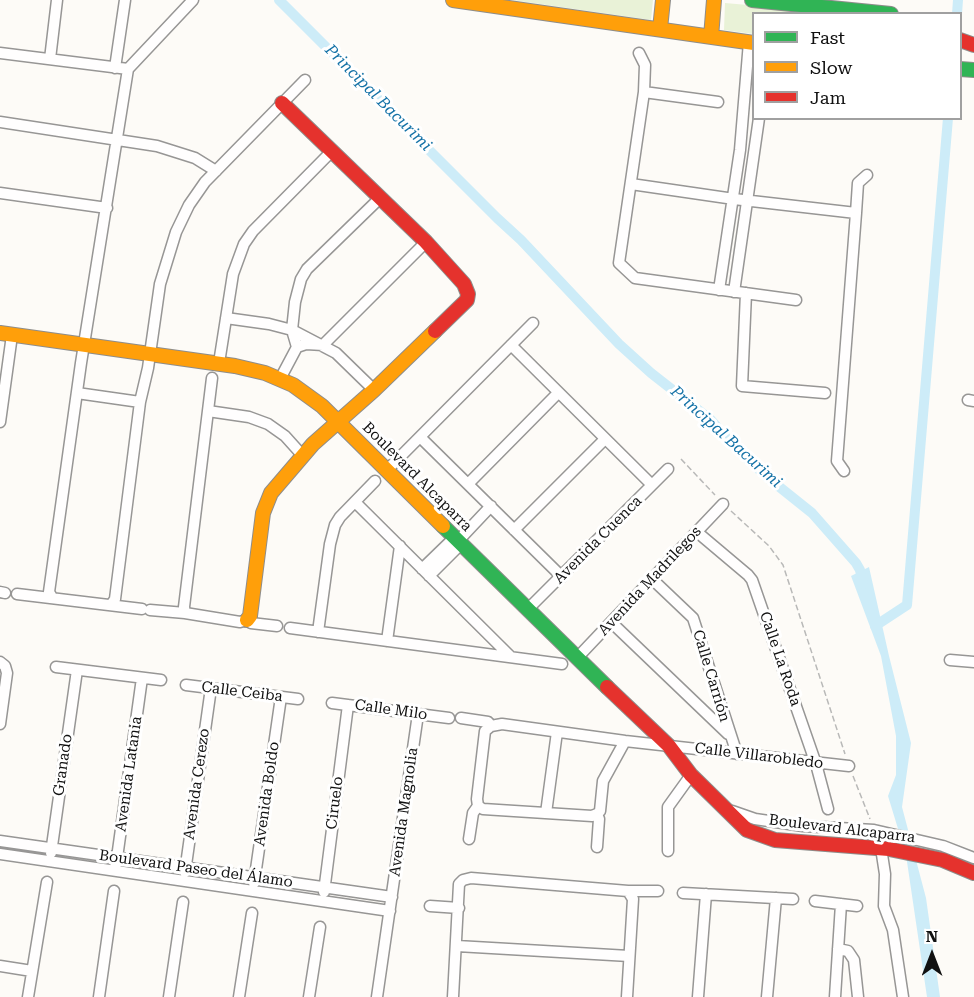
<!DOCTYPE html>
<html>
<head>
<meta charset="utf-8">
<style>
	body { margin:0 }
	#map { position:relative; width:974px; height:997px; overflow:hidden; background:#fdfbf7; font-family:"Roboto Serif",serif }
	canvas { display:block }
	.legend { position:absolute; left:752px; top:12px; width:210px; height:108px; box-sizing:border-box; background:#fff; border:2px solid #a0a0a0; margin:0; padding:8px 10px; list-style:none; font-size:18px; color:#111 }
	.legend li { display:flex; align-items:center; gap:12px; height:30px }
	.legend b { width:30px; border:2px solid #a0a0a0 }
	.north { position:absolute; left:902px; top:925px; width:60px; height:60px; -webkit-text-stroke:4px #fff; paint-order:stroke; rotate:0deg; font-size:16px; font-weight:700; line-height:24px; text-align:center; color:#111 }
	.north::after { content:''; display:block; margin:auto; width:21px; height:27px; background:#111; clip-path:polygon(50% 0,100% 100%,50% 72%,0 100%) }
</style>
</head>
<body>
<div id="map">
<canvas width="974" height="997"></canvas>
<ul class="legend">
<li><b style="height:8px;background:#30b455"></b>Fast</li>
<li><b style="height:8px;background:#ff9f0a"></b>Slow</li>
<li><b style="height:8px;background:#e5322d"></b>Jam</li>
</ul>
<div class="north">N</div>
</div>
<script>
const c = document.querySelector('canvas').getContext('2d');
c.lineJoin = 'round';
function fillPath(path, color) { c.fillStyle = color; c.fill(path, 'evenodd'); }
const shape = rows => new Path2D(rows.map(r => 'M' + r).join(''));
function trace(path, color, width, dash) { c.strokeStyle = color; c.lineWidth = width; c.lineCap = dash ? 'butt' : 'round'; c.setLineDash(dash || []); c.stroke(path); }
function label(font, color, halo, rows, align = 'center') {
  c.font = font + ' "Roboto Serif",serif'; c.lineWidth = 6; c.setLineDash([]); c.textBaseline = 'middle'; c.strokeStyle = halo; c.fillStyle = color; for (const [text, x, y, turn = 0] of rows) {
    c.save(); c.translate(x, y); c.rotate((+turn || 0) * Math.PI / 180); c.textAlign = isNaN(turn) ? turn : align; if (halo) c.strokeText(text, 0, 0); c.fillText(text, 0, 0); c.restore();
  }
}
const green = shape([
	[512,0,653,0,651,20],
	[725,3,839,13,754,14,753,34,724,30]
]);
const water = shape([
	[869,567,889,656,911,743,902,807,926,898,940,997,927,997,906,855,888,796,896,775,896,736,881,656,851,576]
]);
const canal = shape([
	[279,0,497,218,521,240,619,344,651,373,711,420,734,446,767,477,812,513,856,563,860,570,863,584],
	[957,14,958,0],
	[875,626,907,605,948,118]
]);
const path = shape([
	[681,459,715,495],
	[731,511,769,546,783,565,845,754],
	[853,776,870,819]
]);
const street = shape([
	[0,53,128,69],
	[639,53,645,65,644,92,619,263,635,278,796,300],
	[50,59,57,0],
	[115,68,125,0],
	[644,92,718,102],
	[0,122,157,146,195,158,216,171],
	[631,184,734,199,856,213,858,183,867,175],
	[0,193,107,208],
	[719,290,740,150,749,42],
	[734,292,759,118],
	[746,293,742,386,825,393],
	[226,318,269,324,292,330,336,353,374,390],
	[511,345,652,485],
	[297,347,306,344,323,345,426,242],
	[219,363,233,274,244,244,253,231,332,151],
	[280,379,297,347,292,330,295,302,301,279,307,269,380,198],
	[77,393,140,402],
	[968,400,974,401],
	[208,411,249,417,268,424,285,436,303,456],
	[0,422,12,335],
	[420,437,562,577],
	[387,470,533,323],
	[844,471,837,461,856,213],
	[468,484,558,393],
	[355,502,511,657],
	[514,530,605,439],
	[697,532,748,575,752,580,816,764,828,809],
	[458,541,491,506],
	[422,569,455,537],
	[429,576,461,544],
	[652,579,693,618,737,754],
	[0,592,5,593],
	[17,594,142,609],
	[52,597,49,592,81,363,128,69,193,0],
	[111,605,115,599,140,402,148,368,160,284,176,232,189,205,205,182,305,80],
	[150,610,185,613,240,622,247,620,251,623,277,626],
	[527,610,668,469],
	[185,613,184,607,212,378],
	[611,622,728,734],
	[290,628,562,664],
	[318,632,330,544,335,525,340,517,375,481],
	[387,641,400,546],
	[577,658,723,504],
	[950,660,974,662],
	[0,662,5,666,7,673,0,724],
	[56,667,161,680],
	[186,685,298,699],
	[332,703,449,718],
	[461,718,488,722,491,726],
	[478,806,483,809,592,816,597,814],
	[732,811,755,819,803,826,874,830,943,846,974,858],
	[546,813,557,732],
	[874,830,881,848,885,874,884,906,893,930,903,997],
	[469,839,473,813,478,806,477,799,485,731,491,726,502,724,625,741,849,766],
	[0,841,392,897],
	[597,847,599,819,597,814,600,811,603,781,625,741],
	[668,851,668,807,691,775],
	[51,853,77,670],
	[0,854,390,911],
	[116,865,142,678],
	[185,872,211,688],
	[254,883,281,697],
	[324,892,348,705],
	[683,893,793,899],
	[815,901,857,906],
	[430,906,459,908],
	[457,946,629,956],
	[838,949,848,951,854,960,858,997],
	[0,966,32,971],
	[28,997,47,882],
	[99,997,114,891],
	[169,997,183,902],
	[239,997,252,913],
	[309,997,320,927],
	[377,997,418,714],
	[453,997,459,884,463,880,471,878,628,891,658,891],
	[627,997,633,899,628,891],
	[698,997,706,894],
	[767,997,776,898],
	[835,997,841,904]
]);
const fast = shape([
	[752,0,891,14],
	[960,69,974,70],
	[443,526,607,687]
]);
const slow = shape([
	[453,0,754,43],
	[660,29,663,0],
	[711,37,714,0],
	[0,333,235,366,265,373,293,385,322,406,443,526],
	[247,620,250,616,263,513,271,493,313,444,374,390,435,331]
]);
const jam = shape([
	[960,40,974,45],
	[282,103,426,242,464,284,468,294,467,300,435,331],
	[607,687,669,746,691,775,747,830,775,840,889,849,943,860,974,873]
]);
const streetNames = [
	["Boulevard Alcaparra",417,477,45],
	["Avenida Cuenca",598,540,-45],
	["Avenida Madrilegos",650,581,-47],
	["Calle La Roda",780,659,71],
	["Calle Carrión",711,676,73],
	["Calle Ceiba",242,692,7],
	["Calle Milo",391,710,8],
	["Calle Villarobledo",759,756,7],
	["Granado",63,765,-82],
	["Avenida Latania",129,774,-82],
	["Avenida Cerezo",197,784,-82],
	["Avenida Boldo",267,794,-82],
	["Ciruelo",335,803,-83],
	["Avenida Magnolia",404,812,-82],
	["Boulevard Alcaparra",842,829,7],
	["Boulevard Paseo del Álamo",196,869,8]
];
const waterNames = [
	["Principal Bacurimi",378,98,45],
	["Principal Bacurimi",726,437,42]
];
fillPath(green, '#e9f2d7');
fillPath(water, '#cdecf8');
trace(canal, '#cdecf8', 10);
trace(street, '#979695', 13);
trace(fast, '#8e8d8b', 16);
trace(slow, '#8e8d8b', 16);
trace(jam, '#8e8d8b', 16);
trace(path, '#b9b9b8', 1.5, [6, 3]);
trace(street, '#fffefe', 10);
trace(fast, '#30b455', 14);
trace(slow, '#ff9f0a', 14);
trace(jam, '#e5322d', 14);
label('15px', '#111', '#fff', streetNames);
label('italic 16px', '#1673a7', '#fff', waterNames);
</script>
</body>
</html>
